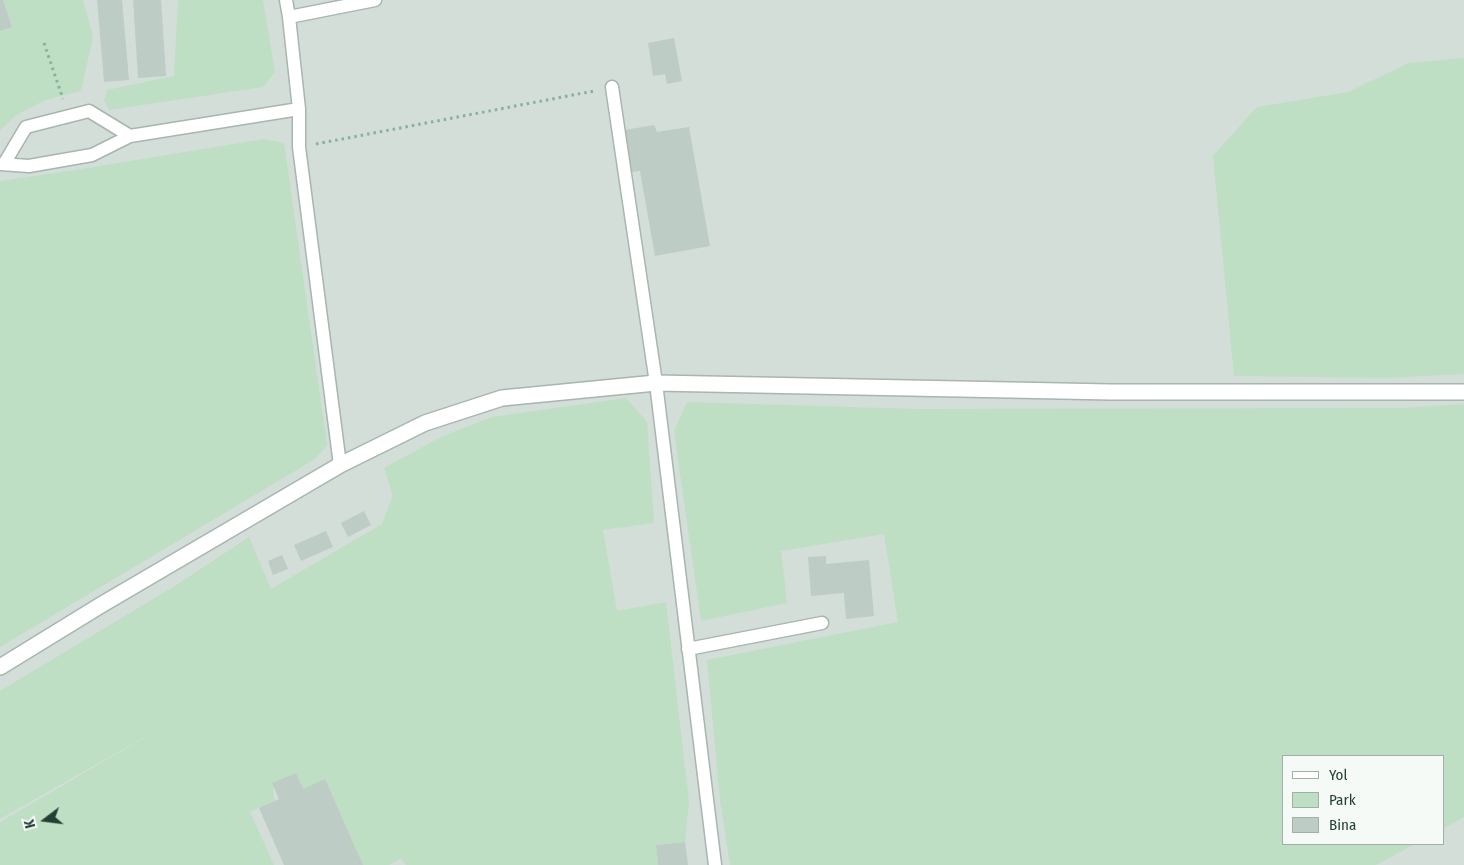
<!DOCTYPE html>
<html>
<head>
<meta charset="utf-8">
<style>
	body { margin:0 }
	#map { position:relative; width:1464px; height:865px; overflow:hidden; background:#e4eee9; font-family:"Fira Sans Condensed",sans-serif }
	canvas { display:block }
	.legend { position:absolute; left:1282px; top:755px; width:162px; height:90px; box-sizing:border-box; background:#f5faf7; border:1px solid #a1b0a9; margin:0; padding:6px 9px; list-style:none; font-size:15px; color:#244035 }
	.legend li { display:flex; align-items:center; gap:10px; height:25px }
	.legend b { width:25px; border:1px solid #a1b0a9 }
	.north { position:absolute; left:20px; top:795px; width:50px; height:50px; -webkit-text-stroke:4px #f5faf7; paint-order:stroke; rotate:255deg; font-size:14px; font-weight:700; line-height:20px; text-align:center; color:#244035 }
	.north::after { content:''; display:block; margin:auto; width:18px; height:22px; background:#244035; clip-path:polygon(50% 0,100% 100%,50% 72%,0 100%) }
</style>
</head>
<body>
<div id="map">
<canvas width="1464" height="865"></canvas>
<ul class="legend">
<li><b style="height:6px;background:#fff"></b>Yol</li>
<li><b style="height:14px;background:#bedfc3"></b>Park</li>
<li><b style="height:14px;background:#bdccc4"></b>Bina</li>
</ul>
<div class="north">K</div>
</div>
<script>
const c = document.querySelector('canvas').getContext('2d');
c.lineJoin = 'round';
function fillPath(path, color) { c.fillStyle = color; c.fill(path, 'evenodd'); }
const shape = rows => new Path2D(rows.map(r => 'M' + r).join(''));
function trace(path, color, width, dash) { c.strokeStyle = color; c.lineWidth = width; c.lineCap = dash ? 'butt' : 'round'; c.setLineDash(dash || []); c.stroke(path); }
const built = shape([
	[0,0,1464,0,1464,865,0,865],
	[1283,756,1443,756,1443,844,1283,844]
]);
const green = shape([
	[3,0,83,0,93,37,81,91,45,100,15,116,0,130,0,31,12,27],
	[178,0,263,0,275,72,263,87,109,110,104,100,107,90,174,76],
	[1464,58,1464,374,1388,378,1234,376,1213,156,1257,107,1348,92,1409,63],
	[264,139,284,143,327,445,315,459,0,647,0,181,75,170],
	[626,398,647,422,654,523,603,530,617,611,666,602,689,802,685,842,656,845,658,865,406,865,401,859,389,865,363,865,325,779,303,789,296,773,273,783,274,801,250,812,274,865,0,865,0,822,178,718,0,819,0,691,178,584,249,537,271,589,382,524,393,496,384,468,441,437,492,417],
	[687,402,917,409,1401,408,1464,404,1464,817,1443,829,1443,756,1283,756,1283,844,1415,844,1376,865,730,865,720,800,707,660,898,622,884,534,781,551,787,603,701,621,674,431]
]);
const building = shape([
	[0,0,3,0,12,27,0,31],
	[97,0,122,0,129,80,104,82],
	[133,0,161,0,166,76,138,78],
	[674,38,682,81,667,84,665,74,653,76,648,43],
	[654,125,657,132,689,127,710,246,655,256,640,171,632,172,625,130],
	[364,511,371,525,348,537,341,523],
	[326,531,333,547,301,561,294,545],
	[282,555,288,569,273,575,268,561],
	[826,556,826,564,869,560,874,616,846,619,844,593,811,596,808,557],
	[296,773,303,789,325,779,363,865,284,865,259,808,279,799,272,783],
	[685,842,688,865,658,865,656,845]
]);
const path = shape([
	[44,43,63,99],
	[316,144,594,91]
]);
const lane = shape([
	[286,0,289,17,299,109,299,147,340,465],
	[289,17,375,0],
	[612,87,656,383,715,865],
	[0,164,29,166,92,155,130,136,299,109],
	[4,164,26,127,89,111,130,136],
	[688,649,822,623]
]);
const street = shape([
	[0,667,101,605,340,465,425,423,502,398,656,383,1111,392,1464,392]
]);
fillPath(built, '#d3ded8');
fillPath(green, '#bedfc3');
fillPath(building, '#bdccc4');
trace(lane, '#a7b6af', 15);
trace(street, '#a7b6af', 18);
trace(path, '#85b19f', 3, [2.5, 4]);
trace(lane, '#fff', 12);
trace(street, '#fff', 15);
</script>
</body>
</html>
